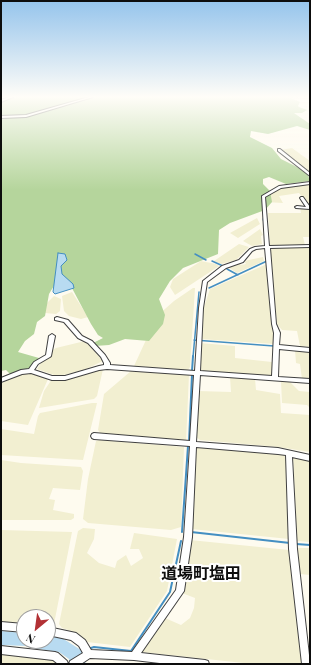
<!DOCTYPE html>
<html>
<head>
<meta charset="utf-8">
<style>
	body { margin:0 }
	#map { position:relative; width:311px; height:665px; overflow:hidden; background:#fefbef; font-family:"Playfair Display",serif }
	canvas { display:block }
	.frame { position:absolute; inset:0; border:2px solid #0d0d0d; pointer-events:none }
	.north { position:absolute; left:16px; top:609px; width:40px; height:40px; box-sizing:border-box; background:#fff; border:1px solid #9e9e9e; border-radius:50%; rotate:209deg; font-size:11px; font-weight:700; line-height:16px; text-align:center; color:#0d0d0d }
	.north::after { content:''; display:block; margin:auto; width:14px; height:18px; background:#b23135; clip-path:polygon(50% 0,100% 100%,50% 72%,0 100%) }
</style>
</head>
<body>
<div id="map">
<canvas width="311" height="665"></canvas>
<div class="frame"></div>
<div class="north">N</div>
</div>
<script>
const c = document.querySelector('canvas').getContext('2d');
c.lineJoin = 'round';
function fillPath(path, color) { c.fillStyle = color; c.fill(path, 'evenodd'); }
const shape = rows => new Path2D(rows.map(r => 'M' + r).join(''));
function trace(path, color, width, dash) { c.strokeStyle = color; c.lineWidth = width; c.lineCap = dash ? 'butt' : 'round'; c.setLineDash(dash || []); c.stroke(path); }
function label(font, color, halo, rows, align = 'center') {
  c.font = font + ' "Playfair Display","Noto Sans JP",serif'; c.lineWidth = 4; c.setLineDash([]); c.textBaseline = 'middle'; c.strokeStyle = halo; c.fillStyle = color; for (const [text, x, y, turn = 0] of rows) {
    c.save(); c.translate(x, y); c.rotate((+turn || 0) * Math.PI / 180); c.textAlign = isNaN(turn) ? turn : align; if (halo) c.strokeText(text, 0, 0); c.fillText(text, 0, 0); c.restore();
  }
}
const farmland = shape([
	[292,148,310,161,310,174,280,150],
	[310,184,310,206,299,193,279,196,283,203,265,202,264,197,274,191,285,187],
	[300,207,310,208,310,237,303,237,305,245,270,245,268,213,301,213],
	[257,218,260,224,238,238,230,233],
	[260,229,263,235,261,236,262,244,252,246,243,241],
	[239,244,249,247,236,260,221,264,214,261],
	[273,248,310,248,310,347,300,346,297,331,282,330,277,324,270,251],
	[263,257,264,261,237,273,228,267,239,263,241,265,246,264,244,261],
	[201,261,216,264,219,266,175,295,170,287,173,279],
	[267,264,275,344,200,339,203,310,210,289],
	[193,288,195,288,190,367,188,370,134,366,157,316,174,301],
	[72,292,88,317,81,319,69,316,64,311,62,296],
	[54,296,61,299,60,311,56,314,45,313,46,304],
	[85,341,103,361,84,370,63,375,54,375,37,369,41,363,49,357,50,352,56,348],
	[200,343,235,346,235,358,272,362,272,376,202,371,199,368],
	[295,350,310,352,310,379,302,379,300,364,296,363],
	[103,369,97,396,94,399,39,408,44,391,52,379,65,380],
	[131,371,189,375,186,442,101,434,98,430,104,394],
	[23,374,32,374,48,379,28,425,1,421,1,383],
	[230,377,255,379,256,390,280,394,281,413,310,415,310,452,278,447,200,440,196,437,198,391,231,392],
	[281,381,290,382,299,391,310,392,310,408,307,405,282,403],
	[92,403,97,403,83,460,1,455,1,429,34,434,38,416,40,413],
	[99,440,184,447,181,527,171,530,88,523,83,519,88,479,96,441],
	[198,447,284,454,286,459,289,539,191,529,195,449],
	[293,456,310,459,310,542,297,541],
	[1,460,21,463,81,467,83,471,80,490,53,488,49,499,55,500,53,510,74,514,74,518,71,520,1,520],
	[83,528,95,529,94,539,87,553,99,563,115,568,117,561,126,555,131,566,143,558,139,549,130,549,134,533,177,539,167,591,130,647,87,642,74,632,62,628,59,624,78,531],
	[1,530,72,532,54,624,48,628,48,617,24,617,24,626,1,623],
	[190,540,289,550,291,553,303,663,301,664,253,664,141,652,165,618,181,625,190,618,194,608,195,598,182,593],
	[296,548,310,548,310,575,300,574],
	[1,652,48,657,58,661,60,664,1,664]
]);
const forest = shape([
	[17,97,299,97,291,98,300,102,298,106,299,107,307,110,302,113,294,113,310,124,310,130,297,126,268,134,251,131,250,137,272,148,281,159,307,172,310,181,286,184,269,177,263,179,263,184,270,191,272,202,265,210,230,223,219,230,218,254,183,268,170,281,159,299,165,315,163,324,149,341,125,339,109,345,95,346,93,343,103,338,98,335,91,324,73,290,64,277,58,279,49,294,45,316,37,322,34,334,25,341,18,352,39,358,30,370,10,374,6,370,1,371,1,102]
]);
const water = shape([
	[58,253,65,254,67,260,61,266,62,274,73,284,74,288,55,294,53,292,58,253]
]);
const streamFar2 = shape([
	[263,219,264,224],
	[265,236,265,245]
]);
const streamFar1 = shape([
	[195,254,206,260],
	[212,261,223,266],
	[227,269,238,275],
	[209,288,267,261],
	[194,340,274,346],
	[193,357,199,292]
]);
const stream = shape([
	[192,371,193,356],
	[189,442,192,375],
	[182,532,188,446],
	[191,532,290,543],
	[296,544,310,545],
	[88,649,94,647,131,651,170,592,181,541],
	[76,655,83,652]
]);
const river = shape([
	[1,631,24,633,24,641,48,641,48,636,62,638,81,650,86,664,70,664,69,659,59,652,31,648,26,646,1,645,1,631]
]);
const minor = shape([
	[9,97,13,97,1,102,1,100,9,97],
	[89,97,93,97,26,117,1,118,1,116,26,115,89,97],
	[278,149,280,149,310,173,310,176,278,151,278,149],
	[310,182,310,184,281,188,265,197,269,246,310,245,310,247,270,248,276,324,280,333,279,345,310,348,310,352,279,349,278,377,310,379,310,383,200,375,196,442,278,448,310,455,310,461,292,457,297,549,310,664,302,664,289,549,286,455,278,454,196,447,192,537,184,591,141,653,205,660,208,661,209,664,168,664,134,660,90,658,81,664,69,664,70,661,83,653,79,646,71,640,48,635,48,627,76,633,85,640,91,650,132,652,176,590,184,537,190,446,94,439,92,438,91,436,92,434,94,433,190,441,194,375,107,369,99,370,65,380,52,380,31,373,22,374,1,382,1,378,21,370,29,369,34,362,46,355,49,336,52,334,55,336,51,356,50,357,38,364,34,370,52,376,65,376,99,366,104,365,104,363,101,357,88,343,78,338,64,322,55,320,55,318,57,317,68,320,82,336,92,341,105,355,110,363,110,365,195,371,199,308,203,281,222,266,239,260,250,249,255,247,265,246,262,196,279,186,310,182],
	[265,248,272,324,274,333,272,376,200,371,203,308,207,282,226,268,243,262,252,251,256,249,265,248],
	[301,197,303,197,310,207,310,209,296,208,295,207,297,206,306,207,300,198,301,197],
	[1,622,24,624,24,632,1,630,1,622],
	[1,646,55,652,58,653,67,661,68,664,58,664,53,660,1,654,1,646]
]);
const nearQuarternames = [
	["道場町塩田",201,574]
];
fillPath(farmland, '#f2efd1');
fillPath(forest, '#b5d59c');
fillPath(water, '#b8dbf1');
trace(water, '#448fc2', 1);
trace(streamFar2, '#448fc2', 1);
trace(streamFar1, '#448fc2', 1.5);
trace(stream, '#448fc2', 2);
fillPath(river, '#b8dbf1');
trace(minor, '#404040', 2);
fillPath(minor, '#fff');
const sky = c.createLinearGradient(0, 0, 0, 190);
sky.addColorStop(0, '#95c4ec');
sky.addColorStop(0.51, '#fffdf8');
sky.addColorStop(1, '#fffdf800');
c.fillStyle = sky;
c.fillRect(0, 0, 311, 190);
label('bold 16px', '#0d0d0d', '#fff', nearQuarternames);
</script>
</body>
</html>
